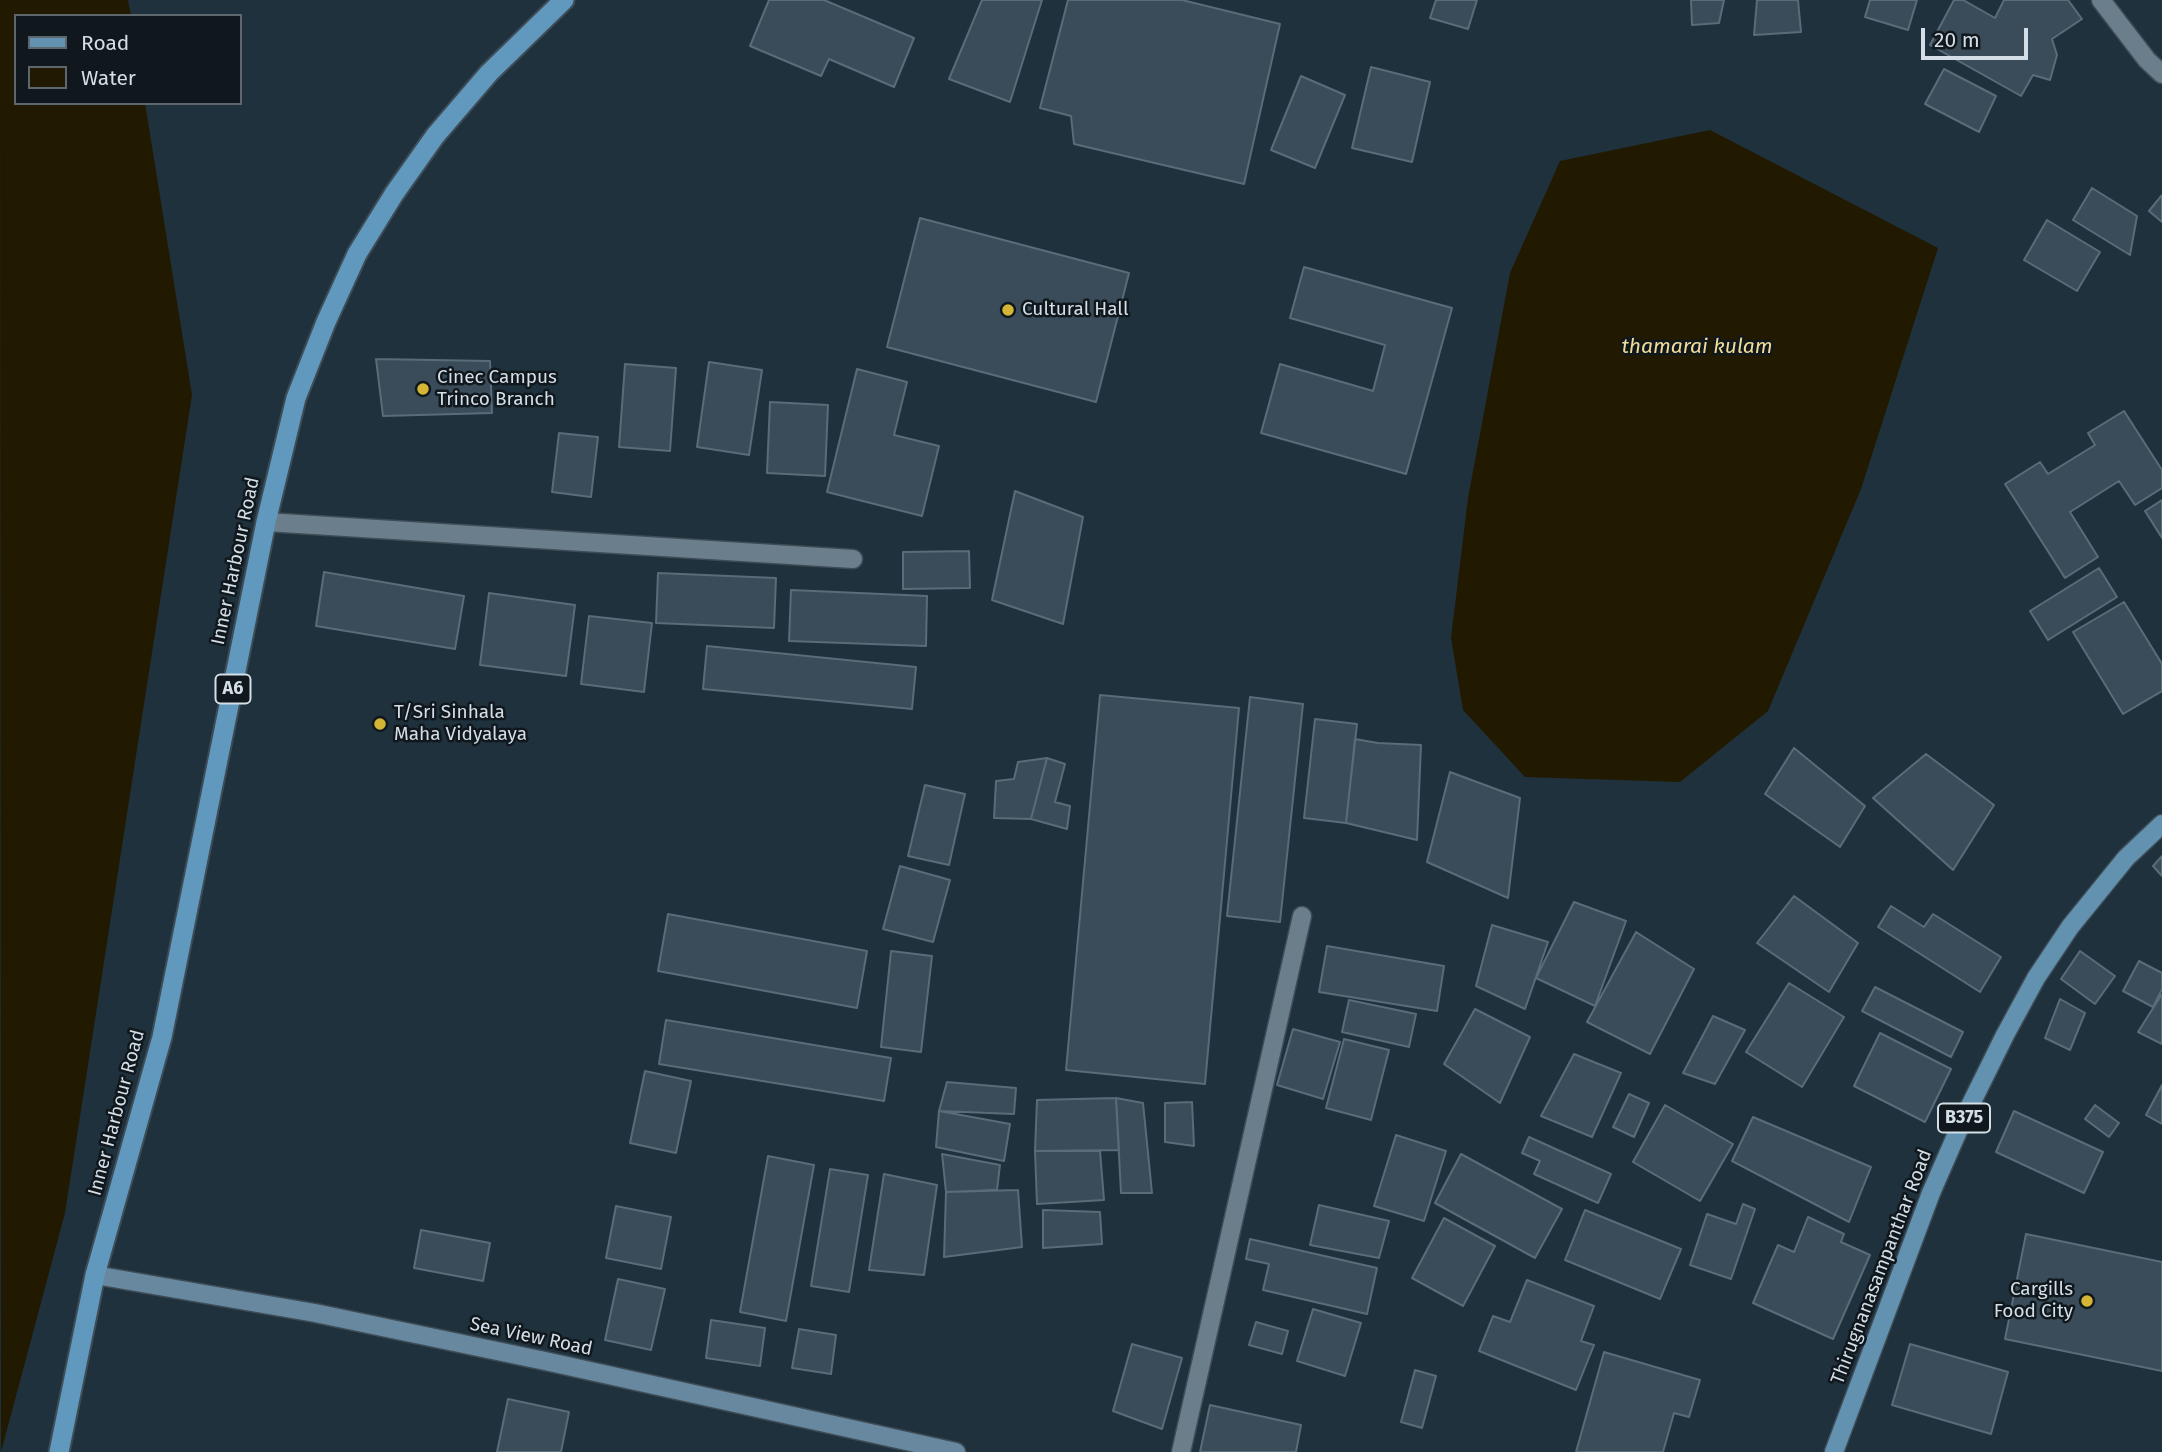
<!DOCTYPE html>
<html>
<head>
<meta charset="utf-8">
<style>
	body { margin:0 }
	#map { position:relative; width:2162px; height:1452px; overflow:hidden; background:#1f313d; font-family:"Fira Sans",sans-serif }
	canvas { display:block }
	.legend { position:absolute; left:14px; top:14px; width:228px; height:91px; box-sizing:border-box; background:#10181d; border:2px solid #5e676d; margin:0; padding:9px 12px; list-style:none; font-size:21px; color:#d3dee6 }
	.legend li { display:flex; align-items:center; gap:14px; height:35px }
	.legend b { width:35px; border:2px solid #5e676d }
	.scale { position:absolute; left:1921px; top:28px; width:107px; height:32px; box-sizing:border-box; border:4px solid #d3dee6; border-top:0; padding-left:9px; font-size:21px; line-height:24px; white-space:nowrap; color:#d3dee6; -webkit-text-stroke:5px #10181d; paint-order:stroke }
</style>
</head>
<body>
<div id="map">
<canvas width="2162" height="1452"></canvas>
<ul class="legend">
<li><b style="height:9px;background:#6392b1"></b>Road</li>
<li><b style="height:19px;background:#221a00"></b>Water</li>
</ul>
<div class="scale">20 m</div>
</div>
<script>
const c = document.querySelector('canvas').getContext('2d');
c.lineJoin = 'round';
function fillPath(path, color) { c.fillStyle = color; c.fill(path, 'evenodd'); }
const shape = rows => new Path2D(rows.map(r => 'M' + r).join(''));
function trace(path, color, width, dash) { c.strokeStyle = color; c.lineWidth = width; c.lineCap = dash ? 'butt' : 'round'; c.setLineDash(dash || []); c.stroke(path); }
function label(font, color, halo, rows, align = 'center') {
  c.font = font + ' "Fira Sans",sans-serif'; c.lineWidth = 5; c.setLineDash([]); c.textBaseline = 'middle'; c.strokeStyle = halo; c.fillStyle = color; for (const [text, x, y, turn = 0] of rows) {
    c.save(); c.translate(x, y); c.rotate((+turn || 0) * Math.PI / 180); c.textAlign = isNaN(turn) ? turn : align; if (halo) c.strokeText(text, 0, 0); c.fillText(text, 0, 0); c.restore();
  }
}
const water = shape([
	[0,0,128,0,131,16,16,16,16,103,145,103,192,395,65,1213,1,1452],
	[1710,130,1938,248,1861,489,1768,711,1680,782,1525,777,1463,710,1451,638,1468,498,1510,273,1560,161]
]);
const building = shape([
	[769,0,824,0,914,38,894,87,829,59,821,76,750,46,769,0],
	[982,0,1042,0,1010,102,949,79,982,0],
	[1068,0,1182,0,1280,24,1244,184,1074,144,1071,116,1040,108,1068,0],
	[1436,0,1477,0,1468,29,1430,18,1436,0],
	[1691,0,1724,0,1719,23,1692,25,1691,0],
	[1757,0,1798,0,1801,32,1754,35,1757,0],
	[1870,0,1917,0,1908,30,1865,17,1870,0],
	[1954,0,1963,0,1995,18,2004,0,2068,0,2082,19,2052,39,2057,55,2050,80,2033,75,2021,96,1930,45,1954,0],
	[1371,67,1430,82,1412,162,1352,148,1371,67],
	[1944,69,1996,96,1979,132,1925,104,1944,69],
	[1301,76,1345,95,1315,168,1271,150,1301,76],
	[2092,188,2137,216,2130,255,2073,220,2092,188],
	[2162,195,2162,222,2149,211,2162,195],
	[920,218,1129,273,1096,402,887,347,920,218],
	[2047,220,2100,252,2077,291,2024,260,2047,220],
	[1304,267,1452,308,1406,474,1261,433,1280,364,1373,391,1385,345,1290,318,1304,267],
	[376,359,490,361,492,413,383,416,376,359],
	[709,362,762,370,749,455,697,447,709,362],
	[625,364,676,368,670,451,619,447,625,364],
	[857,369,907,382,894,435,939,446,922,516,827,492,857,369],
	[770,402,828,405,825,476,767,473,770,402],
	[2124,411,2162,470,2162,488,2135,505,2119,481,2070,512,2098,557,2065,578,2005,484,2040,462,2048,474,2095,445,2088,433,2124,411],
	[559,433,598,437,591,497,552,492,559,433],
	[1015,491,1083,517,1063,624,992,600,1015,491],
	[2162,500,2162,538,2145,511,2162,500],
	[969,551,970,588,903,589,903,552,969,551],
	[2099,568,2117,597,2048,640,2030,611,2099,568],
	[324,572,464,596,455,649,316,626,324,572],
	[658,573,776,578,774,628,656,623,658,573],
	[791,590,927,596,926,646,789,641,791,590],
	[489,593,575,605,566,676,480,665,489,593],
	[2124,602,2162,664,2162,691,2123,714,2073,632,2124,602],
	[589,616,652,623,644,692,581,684,589,616],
	[707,646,916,667,912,709,703,689,707,646],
	[1100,695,1239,708,1205,1084,1066,1070,1100,695],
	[1250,697,1303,704,1280,922,1227,916,1250,697],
	[1315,719,1357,724,1346,823,1304,818,1315,719],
	[1355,739,1378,743,1421,745,1417,840,1346,823,1355,739],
	[1794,748,1865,806,1840,847,1765,794,1794,748],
	[1926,754,1994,805,1953,870,1873,798,1926,754],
	[1047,758,1065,764,1055,802,1070,806,1067,829,1031,819,1047,758],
	[1047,758,1031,819,994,818,996,781,1014,779,1018,762,1047,758],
	[1450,772,1520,798,1508,898,1427,862,1450,772],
	[925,785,965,794,949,865,908,856,925,785],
	[2162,856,2162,876,2153,866,2162,856],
	[900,866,950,880,933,942,883,929,900,866],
	[1794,896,1858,943,1829,992,1757,943,1794,896],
	[1574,902,1626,921,1595,1006,1536,978,1574,902],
	[1891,906,1924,927,1933,914,2001,957,1980,992,1878,927,1891,906],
	[668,914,867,951,857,1008,658,971,668,914],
	[1492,925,1548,942,1525,1009,1476,986,1492,925],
	[1636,932,1694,969,1650,1054,1587,1022,1636,932],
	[1327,946,1444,966,1437,1011,1319,992,1327,946],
	[891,951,932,956,921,1052,881,1047,891,951],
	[2080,951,2115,976,2095,1004,2061,979,2080,951],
	[2139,961,2162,973,2162,989,2153,1007,2123,991,2139,961],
	[1789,983,1844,1017,1802,1087,1746,1052,1789,983],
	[1875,987,1963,1032,1951,1057,1862,1011,1875,987],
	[2162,994,2162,1044,2138,1032,2162,994],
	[2060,999,2085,1013,2070,1050,2045,1038,2060,999],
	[1349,1000,1416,1014,1409,1047,1342,1032,1349,1000],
	[1475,1009,1530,1037,1500,1103,1444,1064,1475,1009],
	[1713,1016,1745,1030,1715,1084,1683,1073,1713,1016],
	[666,1020,891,1058,884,1101,659,1064,666,1020],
	[1293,1029,1340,1042,1323,1099,1277,1085,1293,1029],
	[1880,1033,1951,1069,1925,1122,1854,1086,1880,1033],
	[1344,1039,1389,1050,1371,1120,1326,1108,1344,1039],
	[1574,1054,1621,1073,1592,1137,1541,1116,1574,1054],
	[645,1071,691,1081,676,1153,630,1143,645,1071],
	[947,1082,1016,1088,1014,1114,939,1111,947,1082],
	[2162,1085,2162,1124,2146,1115,2162,1085],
	[1629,1094,1649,1103,1634,1137,1613,1127,1629,1094],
	[1116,1098,1143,1103,1152,1193,1121,1193,1116,1098],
	[1116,1098,1119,1150,1035,1151,1037,1100,1116,1098],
	[1192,1102,1194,1146,1165,1142,1165,1103,1192,1102],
	[1665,1105,1733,1144,1700,1201,1633,1162,1665,1105],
	[2095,1105,2119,1123,2109,1137,2085,1119,2095,1105],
	[939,1111,1010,1124,1004,1161,936,1147,939,1111],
	[2014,1111,2103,1152,2084,1193,1996,1152,2014,1111],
	[1753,1117,1871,1167,1849,1222,1732,1161,1753,1117],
	[1396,1135,1446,1151,1424,1221,1374,1206,1396,1135],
	[1529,1137,1611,1174,1598,1203,1534,1174,1540,1161,1522,1153,1529,1137],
	[1035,1151,1100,1151,1104,1200,1037,1204,1035,1151],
	[942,1154,1000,1165,997,1190,946,1192,942,1154],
	[1461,1154,1562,1209,1535,1258,1435,1203,1461,1154],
	[768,1156,814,1165,786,1321,740,1312,768,1156],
	[830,1169,868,1175,849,1292,811,1286,830,1169],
	[884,1174,937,1185,924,1275,869,1270,884,1174],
	[1018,1190,1022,1247,944,1257,946,1192,1018,1190],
	[1743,1204,1755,1209,1731,1279,1690,1265,1707,1214,1736,1224,1743,1204],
	[1319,1205,1389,1221,1379,1258,1310,1245,1319,1205],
	[616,1206,671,1217,661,1269,606,1258,616,1206],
	[1043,1210,1100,1212,1102,1244,1043,1248,1043,1210],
	[1585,1210,1681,1249,1660,1299,1565,1260,1585,1210],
	[1808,1217,1844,1234,1841,1242,1870,1255,1833,1339,1753,1303,1778,1245,1794,1252,1808,1217],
	[1444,1218,1495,1246,1463,1306,1412,1278,1444,1218],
	[421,1230,490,1243,483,1281,414,1268,421,1230],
	[2026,1234,2162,1262,2162,1371,2005,1339,2026,1234],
	[1250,1239,1377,1268,1367,1314,1263,1290,1269,1264,1246,1259,1250,1239],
	[618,1279,665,1289,651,1350,605,1340,618,1279],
	[1527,1280,1594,1306,1581,1341,1594,1345,1576,1390,1479,1351,1493,1316,1510,1322,1527,1280],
	[1313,1309,1361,1323,1345,1376,1297,1361,1313,1309],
	[711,1320,765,1328,760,1366,706,1358,711,1320],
	[1256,1322,1288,1331,1282,1354,1249,1345,1256,1322],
	[799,1329,836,1335,831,1374,792,1368,799,1329],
	[1132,1344,1182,1358,1162,1429,1113,1411,1132,1344],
	[1910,1344,2008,1372,1991,1434,1892,1405,1910,1344],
	[1604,1352,1700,1380,1689,1417,1674,1413,1663,1452,1576,1452,1604,1352],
	[1415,1370,1436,1376,1422,1428,1401,1422,1415,1370],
	[508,1399,569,1412,561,1452,497,1452,508,1399],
	[1210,1405,1301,1425,1296,1452,1200,1452,1210,1405]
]);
const service = shape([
	[266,522,853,559]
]);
const minor = shape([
	[2101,0,2147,60,2162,74],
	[1181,1452,1302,916]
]);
const secondary = shape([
	[95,1275,315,1313,545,1361,956,1452]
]);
const primary = shape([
	[1834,1452,1931,1193,1962,1122,2005,1035,2036,978,2070,927,2126,858,2162,824]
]);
const trunk = shape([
	[59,1452,95,1275,162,1037,266,522,296,398,326,322,357,254,394,194,435,136,489,73,564,0]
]);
const markers = [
	[1008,310,7,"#d5b534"],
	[423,389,7,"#d5b534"],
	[380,724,7,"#d5b534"],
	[2087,1301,7,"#d5b534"]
];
const shields = [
	[233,689,35],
	[1964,1118,52]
];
const shieldNames = [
	["A6",233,689],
	["B375",1964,1118]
];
const poiNames = [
	["Cultural Hall",1022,310],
	["Cinec Campus",437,378],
	["Trinco Branch",437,400],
	["T/Sri Sinhala",394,713],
	["Maha Vidyalaya",394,735],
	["Cargills",2073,1290,"right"],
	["Food City",2073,1312,"right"]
];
const streetNames = [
	["Inner Harbour Road",236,561,-78],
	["Inner Harbour Road",117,1113,-75],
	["Thirugnanasampanthar Road",1882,1267,-69],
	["Sea View Road",531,1337,12]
];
const waterNames = [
	["thamarai kulam",1697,347]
];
fillPath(water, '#221a00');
fillPath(building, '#3a4c59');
trace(building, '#586c79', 2);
trace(service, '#3d4c56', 21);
trace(minor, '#3d4c56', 21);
trace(secondary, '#3d4c56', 21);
trace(primary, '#3d4c56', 21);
trace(trunk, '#3d4c56', 23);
trace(service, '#6a7e8c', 18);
trace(minor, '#6a7e8c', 18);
trace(secondary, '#67889e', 18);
trace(primary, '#6392b1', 18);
trace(trunk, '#6198bd', 19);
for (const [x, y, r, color] of markers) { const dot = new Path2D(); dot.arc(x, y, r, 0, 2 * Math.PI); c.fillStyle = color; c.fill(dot); trace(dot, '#10181d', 2.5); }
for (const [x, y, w] of shields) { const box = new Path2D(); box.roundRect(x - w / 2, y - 14.5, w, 29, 5); c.fillStyle = '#10181d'; c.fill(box); trace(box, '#d3dee6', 2); }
label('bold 18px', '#d3dee6', null, shieldNames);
label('19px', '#d3dee6', '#10181d', poiNames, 'left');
label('19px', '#d3dee6', '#10181d', streetNames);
label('italic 21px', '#f0dc96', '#10181d', waterNames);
</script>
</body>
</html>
